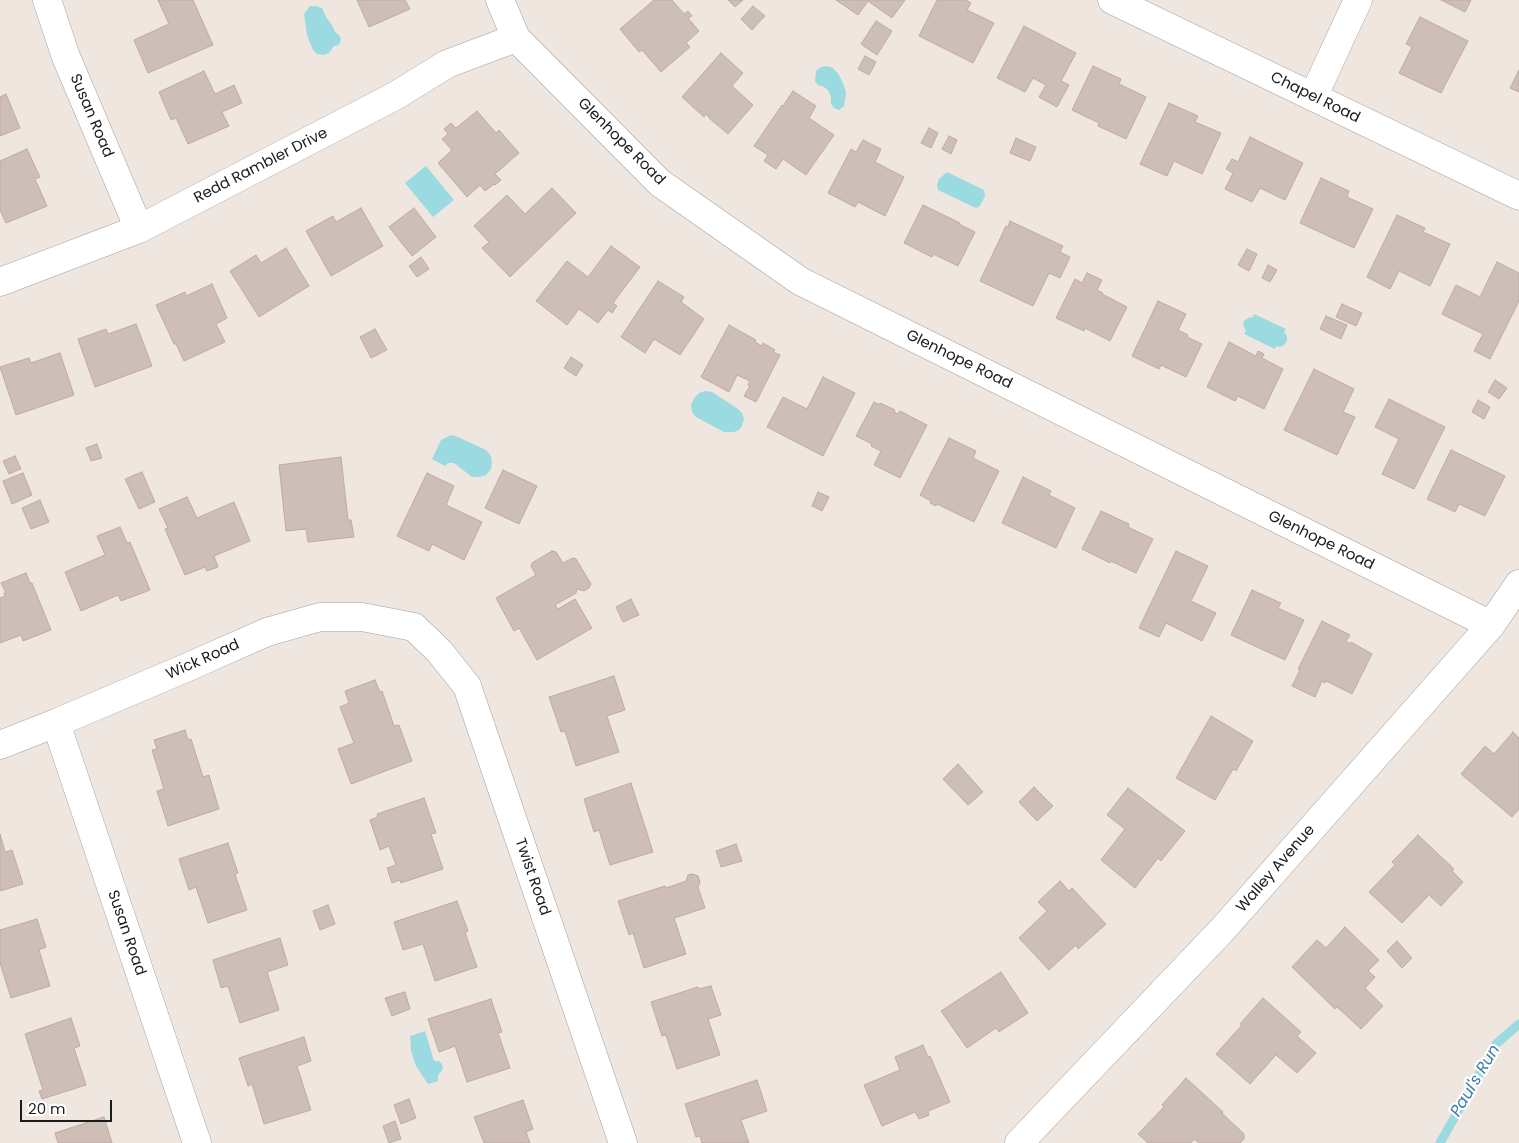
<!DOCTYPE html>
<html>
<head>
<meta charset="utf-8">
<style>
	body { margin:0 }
	#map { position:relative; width:1519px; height:1143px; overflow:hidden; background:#eee6df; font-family:Poppins,sans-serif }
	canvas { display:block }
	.scale { position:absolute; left:20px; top:1100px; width:92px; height:22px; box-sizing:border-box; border:2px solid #1b1b1b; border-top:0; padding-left:6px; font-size:15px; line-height:18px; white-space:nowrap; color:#1b1b1b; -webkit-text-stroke:4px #fff; paint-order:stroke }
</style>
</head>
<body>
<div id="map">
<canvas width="1519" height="1143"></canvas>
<div class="scale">20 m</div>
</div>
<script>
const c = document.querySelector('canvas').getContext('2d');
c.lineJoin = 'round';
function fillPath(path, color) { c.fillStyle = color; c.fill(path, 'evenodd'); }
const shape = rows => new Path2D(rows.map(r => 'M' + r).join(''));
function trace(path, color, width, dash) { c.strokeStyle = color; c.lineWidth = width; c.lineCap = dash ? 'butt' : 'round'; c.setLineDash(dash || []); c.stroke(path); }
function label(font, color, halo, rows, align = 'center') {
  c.font = font + ' Poppins,sans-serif'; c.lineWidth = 4.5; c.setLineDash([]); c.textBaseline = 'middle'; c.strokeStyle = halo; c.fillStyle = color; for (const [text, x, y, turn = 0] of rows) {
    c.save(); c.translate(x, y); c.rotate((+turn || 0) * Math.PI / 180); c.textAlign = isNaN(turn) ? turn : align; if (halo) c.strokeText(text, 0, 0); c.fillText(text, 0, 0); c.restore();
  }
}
const water = shape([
	[310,6,316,6,322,8,326,17,332,25,335,32,339,35,341,39,340,43,338,45,334,46,329,53,323,55,317,54,313,50,307,35,304,14],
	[827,66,833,68,839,75,843,83,846,92,845,101,844,106,839,110,834,108,831,104,831,97,828,90,824,87,818,85,815,81,816,71,821,67],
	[426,166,454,200,433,217,405,183],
	[947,172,984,190,985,196,980,206,976,208,938,190,937,184,939,179],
	[1254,314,1286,329,1284,332,1287,336,1287,341,1284,345,1280,347,1276,346,1275,349,1244,334,1246,331,1243,325,1244,321,1248,318,1253,317],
	[705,391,712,392,738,409,742,413,744,419,742,426,739,430,734,432,724,432,696,417,692,412,691,405,694,398,699,393],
	[451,435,458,437,486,450,491,456,492,462,491,469,486,475,480,477,472,477,454,463,448,463,445,466,432,459,441,440],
	[425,1031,434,1061,439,1061,442,1064,443,1068,441,1072,438,1075,438,1081,428,1084,416,1066,411,1051,410,1036]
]);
const stream = shape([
	[1440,1143,1496,1044,1519,1024]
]);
const building = shape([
	[158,0,193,0,213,45,148,73,134,40,169,24,158,0],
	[357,0,405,0,410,9,369,27,357,0],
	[654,0,672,0,684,14,688,11,692,16,688,18,699,31,686,43,690,47,661,72,642,50,639,52,620,29,654,0],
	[728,0,743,0,735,7,728,0],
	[836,0,905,0,892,18,868,1,858,15,836,0],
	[937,0,966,0,971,3,967,10,994,23,973,63,919,36,937,0],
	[1441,0,1471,0,1465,12,1441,0],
	[753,6,765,16,752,30,741,19,753,6],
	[1420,17,1468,41,1441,93,1399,73,1412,47,1406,44,1420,17],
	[876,21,892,31,877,55,861,44,876,21],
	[1024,26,1076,53,1061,81,1069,85,1057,107,1039,97,1046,85,1033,78,1025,92,997,78,1024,26],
	[721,53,743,73,732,86,753,105,728,134,709,118,709,117,706,114,704,117,682,97,721,53],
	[865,56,876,62,869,75,858,69,865,56],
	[1093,66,1121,79,1119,84,1146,97,1126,139,1098,126,1099,123,1072,110,1093,66],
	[1519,70,1519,92,1510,88,1519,70],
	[204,71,215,94,234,85,242,103,222,112,229,126,188,144,176,118,171,120,159,92,204,71],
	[793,91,816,106,809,118,834,135,806,175,783,159,776,169,764,161,768,155,754,146,782,105,783,106,793,91],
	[6,94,20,128,0,136,0,97,6,94],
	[1169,103,1198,116,1195,122,1221,133,1202,174,1174,161,1167,176,1140,164,1169,103],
	[477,111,496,133,499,130,519,153,495,174,501,180,495,185,494,184,485,191,480,185,467,197,438,163,452,150,442,139,448,134,444,129,451,123,456,128,477,111],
	[929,128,938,133,931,148,921,143,929,128],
	[949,136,957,140,951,154,942,149,949,136],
	[1250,137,1303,163,1285,200,1260,188,1252,202,1225,189,1233,173,1226,169,1232,159,1238,162,1250,137],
	[1016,138,1036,147,1030,161,1010,153,1016,138],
	[863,140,881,149,875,162,904,177,885,216,858,202,855,207,828,193,851,149,856,152,863,140],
	[27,149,40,177,35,179,47,206,6,223,0,210,0,161,27,149],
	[1321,178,1349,191,1347,197,1373,209,1354,248,1300,223,1321,178],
	[552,188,576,213,510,277,482,248,489,242,474,226,507,195,525,214,552,188],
	[923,205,960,223,959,224,975,232,958,266,933,254,932,257,904,243,923,205],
	[361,208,383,246,331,276,306,231,333,216,336,222,361,208],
	[414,208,436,237,412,256,389,227,414,208],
	[1397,215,1425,228,1423,232,1450,244,1430,286,1399,271,1390,289,1367,277,1397,215],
	[1010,221,1063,246,1060,252,1070,257,1060,278,1049,273,1033,306,980,281,1006,226,1008,227,1010,221],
	[611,246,640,267,613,303,617,306,612,313,608,310,598,323,579,309,567,325,536,301,567,261,588,277,611,246],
	[286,248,309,286,259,317,230,271,256,255,261,263,286,248],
	[1247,249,1257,254,1249,271,1238,265,1247,249],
	[421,257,429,269,417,277,409,266,421,257],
	[1497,262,1519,273,1519,301,1490,359,1474,351,1483,334,1442,314,1456,285,1480,297,1497,262],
	[1268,265,1277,270,1270,282,1262,278,1268,265],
	[1087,273,1102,280,1097,290,1103,293,1102,294,1127,307,1110,341,1085,328,1084,331,1056,318,1075,279,1082,283,1087,273],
	[658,281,684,297,681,302,704,319,680,355,654,339,645,353,621,337,658,281],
	[212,284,227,318,216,324,225,342,184,361,176,344,174,344,156,305,185,292,186,296,212,284],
	[1158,301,1186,314,1178,330,1188,335,1187,337,1202,344,1186,377,1161,365,1159,369,1132,356,1158,301],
	[1342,304,1362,313,1356,326,1336,317,1342,304],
	[1326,316,1347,325,1341,339,1320,329,1326,316],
	[136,324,152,366,95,387,78,339,106,329,108,334,136,324],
	[729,325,756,340,755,342,762,346,763,343,775,350,773,352,780,355,756,402,744,396,750,386,748,385,750,381,737,375,729,392,701,377,729,325],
	[375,329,387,350,371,358,360,337,375,329],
	[1229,342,1256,356,1258,351,1264,354,1262,358,1283,369,1264,409,1238,396,1235,401,1207,387,1229,342],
	[60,353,74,395,16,415,0,367,29,358,31,363,60,353],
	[571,357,583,365,576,376,564,368,571,357],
	[1314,369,1354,389,1343,412,1355,417,1337,455,1284,430,1314,369],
	[823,377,855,393,823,456,767,427,783,397,807,409,823,377],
	[1495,380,1507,388,1499,399,1488,392,1495,380],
	[1389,399,1445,427,1414,489,1382,474,1399,439,1375,427,1389,399],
	[1478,400,1490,407,1484,419,1472,412,1478,400],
	[874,402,880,405,880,403,895,410,894,412,898,414,900,411,927,425,900,478,874,465,881,451,871,446,872,444,856,436,874,402],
	[949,438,976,451,973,458,999,471,974,522,937,504,936,506,930,503,931,501,920,495,949,438],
	[97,444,102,458,91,461,86,448,97,444],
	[1451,450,1505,476,1485,516,1459,504,1455,512,1427,499,1451,450],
	[15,456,21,469,9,474,3,461,15,456],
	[341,457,348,520,351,520,354,537,308,542,306,529,286,531,279,465,341,457],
	[503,470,537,486,519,524,485,508,503,470],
	[142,472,155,502,139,509,125,479,142,472],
	[23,473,32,495,12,504,3,481,23,473],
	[427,473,454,486,446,505,482,522,464,560,432,544,429,551,397,536,427,473],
	[1023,477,1051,491,1049,495,1075,508,1056,548,1002,523,1023,477],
	[818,492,829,497,822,511,812,506,818,492],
	[187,497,197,518,234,502,250,541,214,556,218,567,207,571,205,567,185,575,165,529,168,528,159,509,187,497],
	[40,500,49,522,31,529,22,508,40,500],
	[1101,511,1129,524,1128,527,1153,539,1136,573,1111,561,1110,563,1082,549,1101,511],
	[120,527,127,543,130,542,150,590,121,601,118,595,81,611,65,572,105,555,97,536,120,527],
	[552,551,556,552,563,563,573,558,576,559,591,584,589,588,584,591,577,589,576,593,555,605,558,609,575,599,592,628,537,660,519,628,514,631,496,598,536,575,531,566,532,563,552,551],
	[1176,551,1208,566,1191,601,1216,613,1202,641,1166,623,1159,637,1139,628,1176,551],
	[26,573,30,583,32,583,51,630,23,641,21,635,0,643,0,598,5,596,4,593,6,593,1,583,26,573],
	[1252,590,1281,603,1278,608,1304,620,1285,660,1231,635,1252,590],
	[631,599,639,615,623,622,616,607,631,599],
	[1322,621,1350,635,1346,641,1350,644,1351,642,1372,654,1352,694,1326,681,1325,683,1322,681,1315,697,1292,686,1300,670,1298,669,1322,621],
	[614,676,625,710,607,716,619,752,576,766,565,731,561,732,549,697,614,676],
	[375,680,380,692,382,691,394,726,399,725,412,761,351,784,338,749,354,743,340,707,349,703,345,691,375,680],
	[1211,716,1253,741,1236,771,1233,769,1215,800,1176,778,1211,716],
	[185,730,188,740,191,739,203,777,209,775,219,809,168,826,157,791,164,789,152,750,157,749,154,740,185,730],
	[1513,732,1519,738,1519,809,1512,817,1461,774,1485,746,1494,754,1513,732],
	[958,764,983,792,968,805,943,779,958,764],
	[631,783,653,852,610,865,599,830,594,832,584,799,631,783],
	[1034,787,1053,806,1037,821,1019,802,1034,787],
	[1128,788,1185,831,1161,861,1158,858,1135,888,1101,860,1125,829,1107,815,1128,788],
	[424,798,436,833,431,834,443,869,401,883,400,880,392,883,387,868,396,865,389,846,380,850,370,820,378,817,377,814,424,798],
	[0,834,5,852,12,850,23,884,0,891,0,834],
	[1418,835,1454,869,1452,871,1463,882,1441,906,1429,895,1402,923,1369,892,1395,865,1392,862,1418,835],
	[228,843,238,873,235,874,247,910,208,923,196,887,189,890,179,859,228,843],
	[736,844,742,861,721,867,716,851,736,844],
	[692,874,698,876,700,882,698,887,705,908,674,918,686,954,644,968,633,933,629,935,618,901,665,886,666,888,686,881,688,875,692,874],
	[1060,881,1069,891,1072,888,1106,924,1078,949,1076,945,1049,970,1019,938,1047,911,1038,902,1060,881],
	[457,901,468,931,465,932,477,967,435,981,423,944,403,950,394,922,457,901],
	[328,905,335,924,320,930,313,911,328,905],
	[37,919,46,947,39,950,50,986,11,998,0,963,0,930,37,919],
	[1345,927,1379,960,1368,971,1375,977,1365,988,1383,1006,1361,1029,1337,1007,1335,1009,1292,967,1317,940,1326,948,1345,927],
	[280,938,288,965,267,972,279,1010,240,1023,228,986,221,988,213,960,280,938],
	[1397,941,1412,958,1402,968,1387,951,1397,941],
	[1001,972,1028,1013,999,1032,996,1028,967,1048,941,1011,1001,972],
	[711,986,721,1015,708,1019,720,1055,677,1069,666,1035,662,1036,651,1002,698,987,699,989,711,986],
	[405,992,410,1009,392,1016,385,998,405,992],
	[1263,998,1301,1032,1297,1036,1316,1053,1297,1073,1276,1055,1250,1084,1216,1054,1242,1025,1240,1024,1263,998],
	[491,999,502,1032,498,1033,510,1068,467,1082,455,1046,439,1052,428,1019,491,999],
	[71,1018,80,1046,74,1048,86,1085,42,1099,39,1091,43,1090,25,1034,71,1018],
	[304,1037,311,1061,297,1066,311,1110,264,1124,252,1084,248,1086,239,1058,304,1037],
	[923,1045,928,1057,930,1056,950,1102,928,1111,929,1115,919,1119,915,1112,882,1126,864,1085,900,1070,895,1057,923,1045],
	[1186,1078,1223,1112,1222,1113,1244,1134,1244,1139,1240,1143,1199,1143,1194,1139,1191,1143,1148,1143,1138,1134,1164,1107,1162,1105,1186,1078],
	[757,1080,767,1111,741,1120,749,1143,702,1143,700,1136,696,1137,685,1104,757,1080],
	[409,1099,416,1118,401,1124,394,1105,409,1099],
	[523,1100,533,1129,526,1132,530,1143,484,1143,474,1117,523,1100],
	[104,1117,112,1143,58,1143,55,1133,104,1117],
	[395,1121,401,1139,389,1143,383,1126,395,1121]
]);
const minor = shape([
	[47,0,66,57,139,229],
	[500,0,516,38,660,183,800,281,1491,625],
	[1112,0,1519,196],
	[1313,97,1358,0],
	[0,282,139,229,395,96,447,64,516,38],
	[56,723,197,1143],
	[0,745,56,723,188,667,267,632,320,617,362,617,414,627,439,651,467,686,623,1143],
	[1019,1143,1223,929,1491,625,1519,584]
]);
const streetNames = [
	["Chapel Road",1315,98,26],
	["Susan Road",91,116,67],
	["Glenhope Road",621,142,45],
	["Redd Rambler Drive",261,166,-27],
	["Glenhope Road",959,360,26],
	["Glenhope Road",1321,541,26],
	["Wick Road",203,660,-24],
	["Walley Avenue",1276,869,-49],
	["Twist Road",532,877,71],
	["Susan Road",126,933,71]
];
const waterNames = [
	["Paul's Run",1476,1081,-59]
];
fillPath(water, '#9adae0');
trace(stream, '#9adae0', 9);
fillPath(building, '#cebeb8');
trace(building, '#c0aaa0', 1);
trace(minor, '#a2a2a2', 29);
trace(minor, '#fff', 28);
label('15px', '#1b1b1b', '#fff', streetNames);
label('italic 16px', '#3b7da2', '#fff', waterNames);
</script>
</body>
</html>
